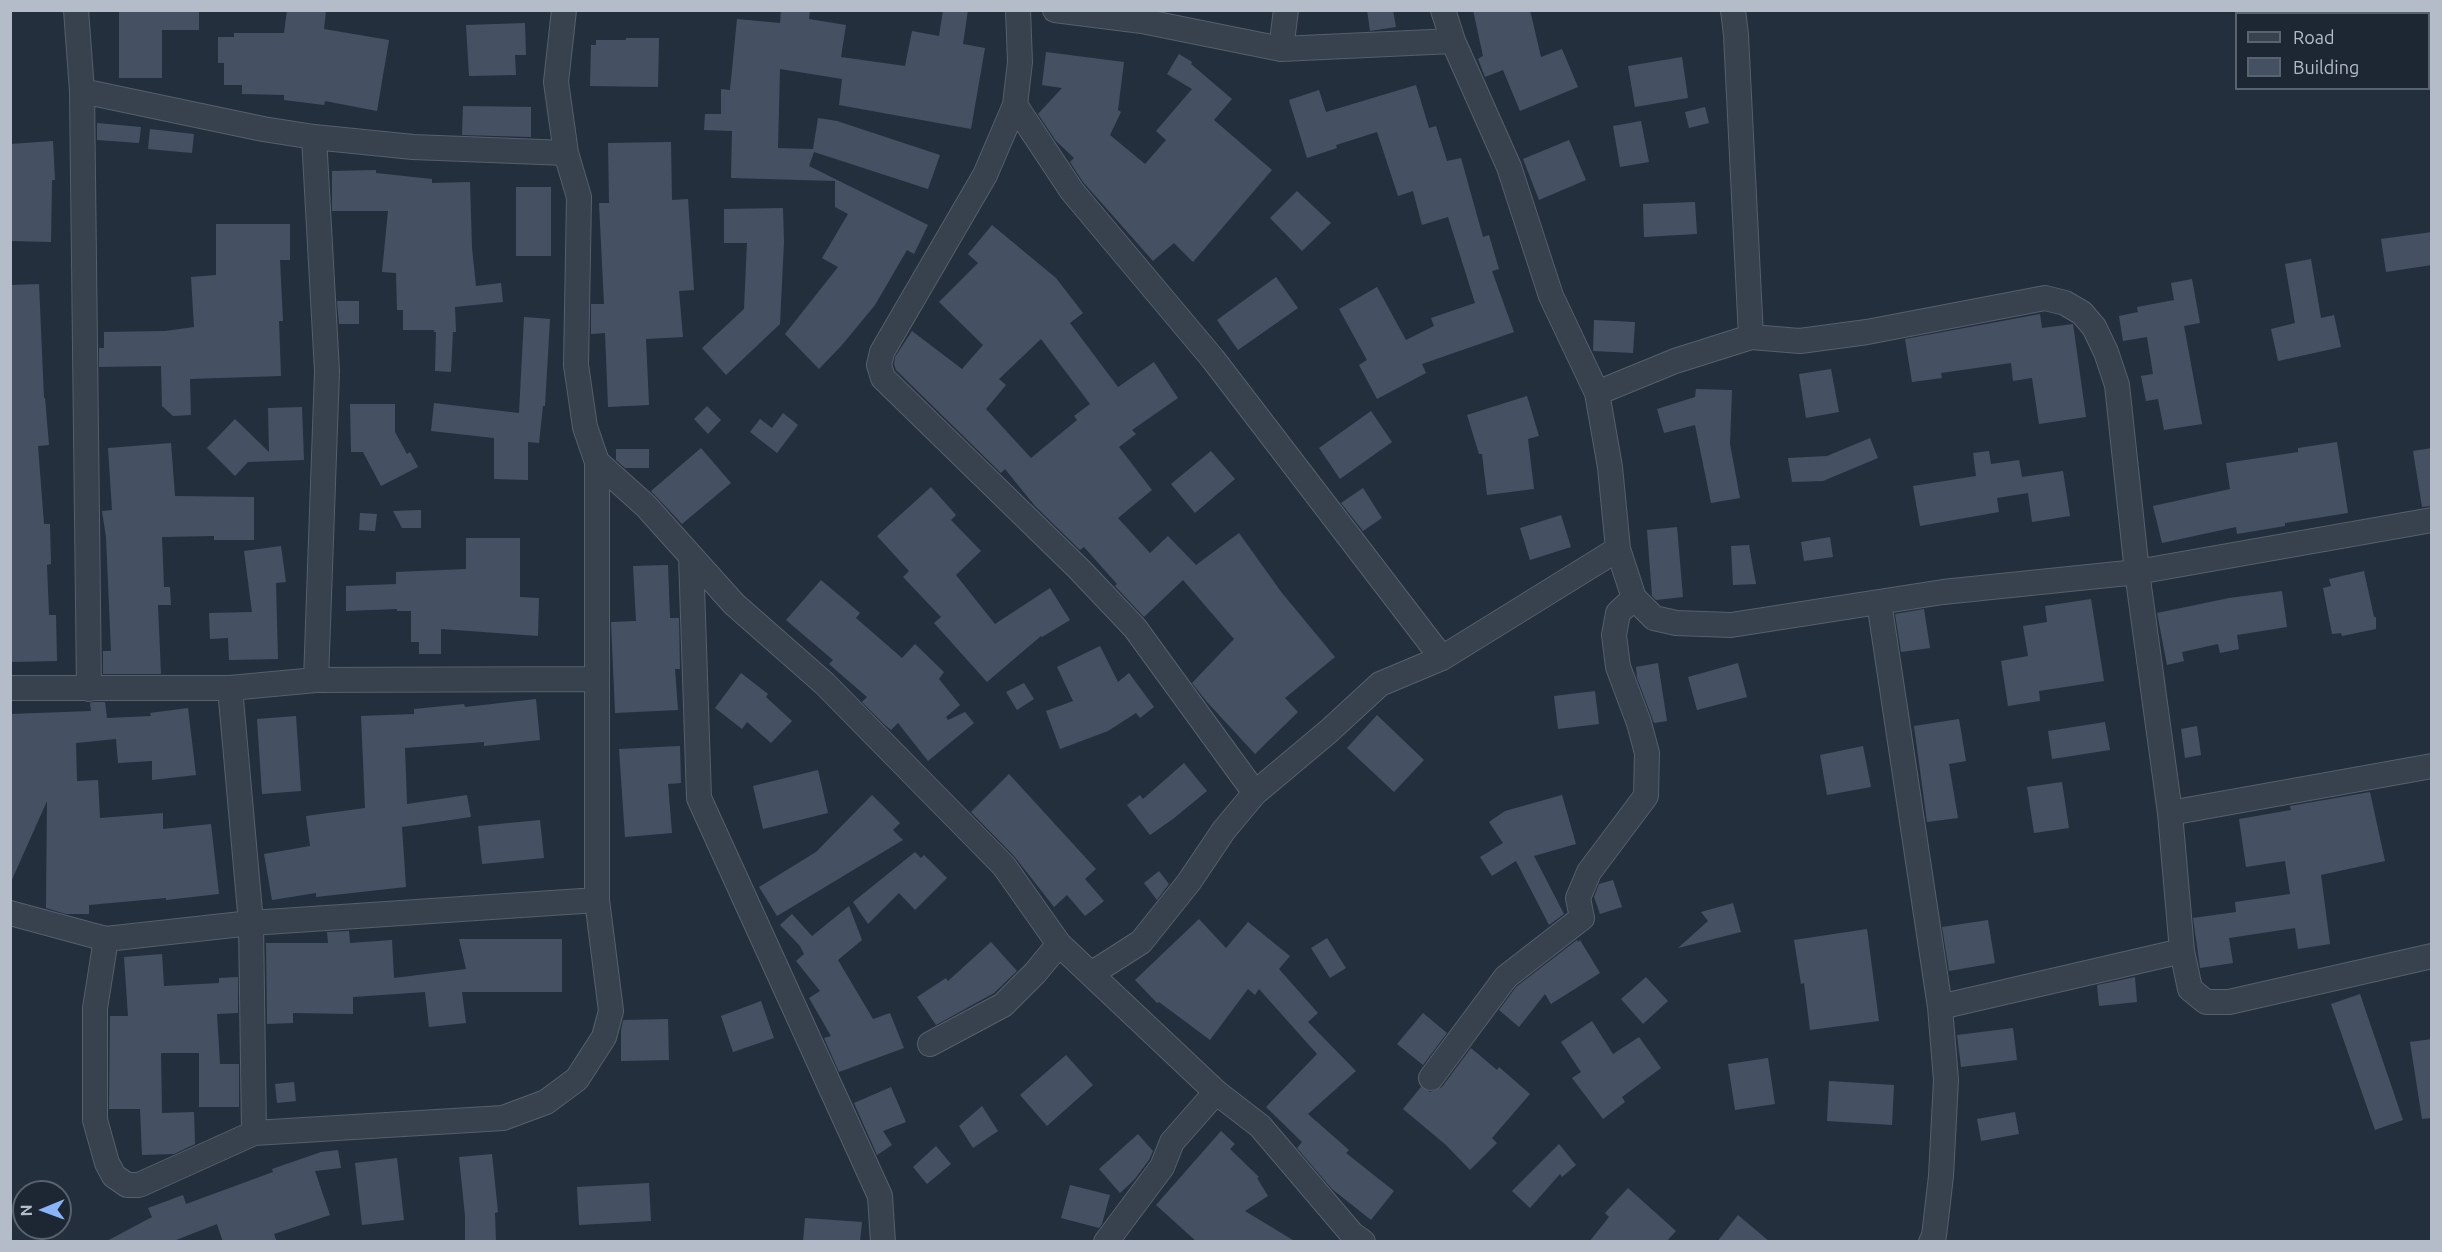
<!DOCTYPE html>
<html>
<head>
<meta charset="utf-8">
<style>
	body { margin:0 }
	#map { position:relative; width:2442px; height:1252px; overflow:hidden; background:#242f3e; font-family:Ubuntu,sans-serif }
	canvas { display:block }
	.frame { position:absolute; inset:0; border:12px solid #b4bcc9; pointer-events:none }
	.legend { position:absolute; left:2235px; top:12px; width:195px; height:78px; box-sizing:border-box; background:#1d2633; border:2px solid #59626f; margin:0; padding:8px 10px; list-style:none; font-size:18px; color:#b4bcc9 }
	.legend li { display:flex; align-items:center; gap:12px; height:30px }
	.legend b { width:30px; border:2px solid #59626f }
	.north { position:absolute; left:12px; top:1180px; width:60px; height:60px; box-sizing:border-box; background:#1d2633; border:2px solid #59626f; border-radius:50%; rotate:269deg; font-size:16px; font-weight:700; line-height:24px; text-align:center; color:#b4bcc9 }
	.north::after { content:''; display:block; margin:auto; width:21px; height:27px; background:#8ab4f8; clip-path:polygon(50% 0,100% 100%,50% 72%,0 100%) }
</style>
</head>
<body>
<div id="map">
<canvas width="2442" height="1252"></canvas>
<div class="frame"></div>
<ul class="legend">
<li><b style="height:8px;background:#38414e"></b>Road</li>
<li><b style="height:16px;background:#455162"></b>Building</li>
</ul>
<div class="north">N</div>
</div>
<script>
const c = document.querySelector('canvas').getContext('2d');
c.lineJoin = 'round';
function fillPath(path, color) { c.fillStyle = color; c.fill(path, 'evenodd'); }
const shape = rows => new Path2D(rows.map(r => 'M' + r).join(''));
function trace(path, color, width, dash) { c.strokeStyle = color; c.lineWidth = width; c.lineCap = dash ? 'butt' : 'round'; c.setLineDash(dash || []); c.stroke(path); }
const building = shape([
	[119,10,199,10,199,30,162,30,162,78,119,78],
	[287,10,326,10,324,29,389,40,377,111,325,101,324,105,284,100,284,95,242,94,242,85,224,85,224,63,218,63,218,37,234,37,234,33,284,33],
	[781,10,810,10,809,19,846,25,841,57,905,66,912,31,939,36,943,10,968,10,963,44,985,48,971,129,839,105,842,79,780,69,778,148,813,149,818,118,837,121,940,155,928,189,814,152,809,166,928,225,914,254,907,250,875,305,842,345,819,369,785,334,838,267,822,258,848,214,835,207,835,181,731,178,732,131,704,130,705,114,721,114,721,89,730,90,737,19,780,23],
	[1367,10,1393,10,1396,27,1370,31],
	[1473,10,1530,10,1541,57,1562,49,1578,87,1520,111,1503,70,1485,77,1478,59,1483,56],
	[525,23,526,55,515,55,516,75,469,76,466,25],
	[626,38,659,38,658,87,590,86,591,45,596,45,596,40,626,40],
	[1046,52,1124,62,1118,110,1121,112,1110,135,1145,164,1166,140,1156,131,1192,89,1167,74,1179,54,1192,62,1191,64,1232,99,1214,120,1272,170,1193,262,1174,243,1153,261,1083,182,1070,162,1074,158,1056,141,1038,114,1062,88,1042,85],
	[1682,57,1688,98,1635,107,1628,66],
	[1416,85,1429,128,1436,126,1447,161,1461,158,1483,237,1489,235,1499,269,1492,271,1514,332,1422,364,1426,373,1377,399,1359,365,1367,360,1339,309,1377,287,1406,340,1434,326,1431,318,1475,303,1448,217,1422,225,1413,191,1398,196,1377,132,1336,145,1337,148,1307,158,1289,100,1319,90,1326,112],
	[463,106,531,107,531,137,462,135],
	[1705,107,1709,123,1689,128,1685,112],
	[1641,121,1649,162,1620,167,1613,126],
	[97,123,141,127,139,143,97,140],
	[150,129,194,134,192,153,148,149],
	[1569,140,1586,180,1539,200,1523,159],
	[53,141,55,180,52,180,51,242,10,241,10,144],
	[671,142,672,200,688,199,694,290,679,291,683,337,646,339,649,405,608,407,605,333,591,334,591,304,604,304,599,203,609,203,608,143],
	[376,170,376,173,432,179,432,183,470,182,472,248,476,286,501,283,503,302,455,307,456,332,453,332,451,372,435,371,436,332,434,332,434,330,403,330,403,310,397,310,396,273,382,272,388,211,332,211,332,171],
	[516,187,551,187,551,256,516,256],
	[1297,191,1331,223,1302,251,1270,218],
	[1695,202,1697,234,1644,237,1643,204],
	[783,208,784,242,780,324,726,375,702,348,744,309,747,243,724,243,724,209],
	[216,224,290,224,290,260,280,260,283,321,279,321,281,376,190,379,191,415,173,416,162,406,161,366,99,367,99,348,104,348,104,332,165,331,194,327,191,277,216,275],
	[992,225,1056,278,1083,313,1070,323,1118,387,1154,362,1178,398,1132,430,1136,434,1119,447,1152,490,1118,518,1150,553,1168,536,1196,565,1239,533,1282,593,1335,657,1285,698,1298,712,1255,754,1207,702,1192,683,1234,639,1183,580,1144,617,1115,586,1117,584,1084,547,1080,550,1035,506,1005,469,1001,473,896,370,894,364,895,357,912,331,962,369,983,345,939,302,978,263,968,254],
	[1041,339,1090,404,1074,416,1077,420,1031,458,986,409,1006,385,999,379],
	[2432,232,2432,265,2386,272,2381,239],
	[2311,259,2321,318,2334,315,2341,347,2278,361,2271,329,2295,323,2285,264],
	[1276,277,1298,308,1238,350,1217,320],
	[2192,279,2200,323,2184,326,2202,424,2164,430,2158,399,2146,401,2141,376,2153,374,2147,337,2123,341,2119,316,2138,312,2137,307,2174,300,2171,283],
	[39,284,44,398,45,398,49,445,38,446,44,524,50,524,51,564,47,565,49,615,56,615,57,661,10,662,10,285],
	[337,301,359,301,359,324,339,324],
	[2040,314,2042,328,2073,324,2086,417,2039,424,2032,378,2013,381,2011,363,1941,373,1942,378,1912,382,1905,339],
	[524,317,550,319,545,406,543,406,539,443,528,442,528,480,494,479,494,438,431,431,434,403,519,413],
	[1594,320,1635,322,1633,353,1593,351],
	[1831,369,1839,412,1806,418,1799,374],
	[1696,389,1732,390,1730,444,1740,498,1711,503,1695,425,1664,433,1657,409,1695,397],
	[1527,396,1539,436,1528,439,1534,489,1487,495,1482,454,1479,454,1467,415],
	[350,404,395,404,395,432,407,454,410,452,418,467,381,486,363,452,351,452],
	[707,406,721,420,708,434,694,419],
	[302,407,304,460,248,462,235,476,207,448,235,419,269,452,268,408],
	[1371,411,1392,442,1340,479,1319,448],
	[783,413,798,425,777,453,750,432,760,419,772,428],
	[1870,438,1878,458,1823,481,1792,482,1788,458,1827,456],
	[2337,442,2348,513,2285,523,2285,526,2237,534,2236,527,2162,543,2153,506,2230,489,2226,463,2298,452,2298,448],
	[171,443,175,496,254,497,254,540,214,540,214,536,162,537,164,587,170,587,171,605,158,605,161,674,103,674,103,651,111,651,106,537,102,511,112,510,108,448],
	[701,448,731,483,682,524,651,491],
	[2432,448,2432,506,2422,507,2413,451],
	[616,449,649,449,649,468,625,468,616,460],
	[1211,451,1235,479,1195,513,1171,484],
	[1989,451,1991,464,2019,460,2022,477,2063,471,2070,516,2032,522,2028,493,1997,498,1999,512,1920,526,1913,486,1976,476,1973,453],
	[931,487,956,515,951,520,981,551,956,575,995,624,1050,588,1070,620,1042,637,1041,636,987,682,934,623,941,617,903,577,909,571,877,536],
	[1363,488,1382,518,1363,531,1341,503],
	[421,510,421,528,402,528,393,511],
	[360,513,377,514,375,531,359,530],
	[1561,515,1571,547,1530,560,1520,528],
	[1677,527,1683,597,1656,600,1652,596,1647,530],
	[1830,537,1833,557,1804,561,1801,542],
	[466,538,520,538,520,597,539,598,538,636,441,629,441,654,419,654,419,642,411,642,411,611,397,611,397,609,346,611,346,586,396,584,396,572,466,569],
	[1749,545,1756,584,1733,585,1731,546],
	[281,546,286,582,276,583,278,659,229,660,228,638,210,639,209,613,252,612,244,551],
	[668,565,670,618,679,618,680,669,675,669,678,710,615,713,611,622,636,621,633,566],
	[2364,571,2374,617,2376,617,2376,629,2342,636,2341,633,2332,634,2323,588,2331,586,2329,579],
	[821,580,860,613,856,618,902,658,915,644,944,672,939,679,960,705,946,717,948,720,965,712,974,723,928,761,898,723,891,730,885,725,862,702,867,697,829,664,833,660,786,620],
	[2282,591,2287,627,2237,635,2239,649,2220,653,2218,644,2182,652,2184,661,2167,665,2157,613,2229,598],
	[2091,599,2104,681,2039,691,2040,701,2008,706,2001,661,2028,656,2023,626,2047,622,2045,606],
	[1924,609,1930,648,1901,652,1895,614],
	[1100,646,1118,682,1129,673,1154,707,1140,718,1136,713,1108,731,1060,749,1046,711,1073,701,1057,667],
	[1658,663,1667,721,1654,723,1637,678,1636,667],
	[1738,663,1747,697,1697,710,1688,677],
	[741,673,768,694,766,697,792,721,771,743,747,722,742,729,715,708],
	[1024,683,1034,699,1017,710,1006,692],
	[1595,691,1599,724,1558,729,1554,696],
	[536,699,540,740,484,746,484,742,405,748,407,804,467,795,471,817,402,827,406,887,316,897,316,893,272,900,264,854,310,846,306,816,365,808,361,716,414,714,414,709,464,704,465,707],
	[93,702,105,702,107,718,151,716,150,713,188,708,196,775,152,780,152,761,118,763,116,739,76,743,77,781,98,780,100,818,163,813,163,829,211,824,219,894,166,900,166,898,89,905,89,914,66,914,46,908,47,801,10,884,10,714,91,711,90,703],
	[1377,715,1424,760,1394,792,1347,748],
	[296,716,301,791,262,794,257,719],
	[1959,719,1966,761,1949,764,1958,818,1927,822,1914,726],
	[2105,722,2110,750,2052,759,2048,731],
	[2197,726,2201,755,2185,758,2181,729],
	[680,746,681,783,668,784,672,833,625,837,619,749],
	[1863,746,1871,787,1827,795,1820,755],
	[1184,763,1207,791,1173,819,1150,835,1127,805,1140,795,1143,799],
	[818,770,828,813,763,829,753,786],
	[1009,774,1096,869,1085,879,1104,901,1085,916,1067,895,1054,907,1014,856,971,812],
	[2062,782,2069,828,2034,833,2027,787],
	[2370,792,2385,861,2321,875,2330,944,2298,949,2295,928,2229,938,2233,963,2200,968,2193,918,2236,912,2235,902,2290,894,2285,861,2246,867,2239,819,2291,810,2290,806],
	[872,795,900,823,893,830,903,840,777,916,759,887,816,852],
	[1562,795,1576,844,1534,856,1564,914,1549,925,1516,861,1492,876,1480,857,1503,843,1489,822,1505,811],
	[540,820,544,858,482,864,478,826],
	[915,852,921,858,924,855,947,878,915,910,899,893,868,924,853,902],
	[1159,871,1169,884,1157,900,1144,883],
	[1613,880,1622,907,1600,914,1594,897,1599,884],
	[1733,903,1741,932,1678,948,1708,921,1701,912],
	[849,906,862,940,838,960,873,1019,890,1013,904,1048,839,1072,824,1038,831,1036,809,998,820,991,796,961,804,954,800,946,780,925,792,914,812,936],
	[1199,919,1226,948,1248,922,1290,956,1279,969,1318,1013,1308,1022,1356,1071,1308,1114,1349,1150,1346,1153,1394,1191,1371,1220,1332,1189,1297,1148,1302,1142,1266,1107,1317,1054,1259,989,1255,995,1248,989,1210,1040,1159,1002,1157,1003,1135,980],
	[1988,920,1995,963,1949,971,1942,927],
	[1867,929,1879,1021,1810,1030,1804,983,1801,984,1794,940],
	[349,931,350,943,392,940,394,978,466,969,459,939,562,939,562,992,462,992,466,1023,429,1027,425,992,353,997,353,1014,293,1013,293,1023,267,1024,266,943,328,943,327,932],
	[1327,938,1346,968,1330,978,1311,948],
	[1577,940,1578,942,1580,940,1600,973,1551,1004,1545,994,1519,1027,1499,1010,1516,987],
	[991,942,1017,971,994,993,936,1025,917,997,946,978,948,981],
	[162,954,164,986,219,983,219,978,238,977,238,1013,217,1014,220,1064,239,1064,239,1107,199,1107,199,1053,161,1053,162,1113,194,1112,195,1144,174,1154,142,1155,140,1109,109,1109,110,1016,128,1016,124,957],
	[1646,977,1668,1001,1643,1024,1621,999],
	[2135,977,2137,1002,2099,1006,2097,985],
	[2360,994,2403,1120,2375,1130,2331,1004],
	[761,1001,774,1038,733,1052,721,1016],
	[1423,1013,1447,1033,1423,1065,1397,1044],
	[668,1019,669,1060,621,1061,621,1030,623,1020],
	[1592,1021,1613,1054,1639,1037,1661,1068,1622,1097,1625,1102,1603,1119,1572,1078,1581,1072,1561,1042],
	[2013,1028,2017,1060,1961,1067,1957,1035],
	[2432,1039,2432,1118,2422,1119,2410,1042],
	[1471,1048,1497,1070,1499,1067,1530,1094,1492,1138,1497,1143,1470,1170,1446,1145,1403,1109,1421,1087,1430,1092,1442,1087],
	[1066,1055,1093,1085,1047,1126,1020,1095],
	[1768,1058,1775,1104,1735,1110,1728,1064],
	[1829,1081,1894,1085,1892,1125,1827,1121],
	[294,1082,296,1101,277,1103,275,1084],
	[891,1087,906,1122,883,1131,892,1145,877,1155,854,1103],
	[982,1106,998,1131,973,1148,959,1126],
	[2015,1112,2019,1134,1981,1141,1977,1119],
	[1221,1131,1235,1144,1230,1149,1259,1177,1257,1178,1268,1196,1245,1211,1296,1242,1197,1242,1156,1205],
	[1138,1134,1153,1151,1149,1160,1134,1180,1120,1193,1099,1169],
	[1559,1144,1576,1165,1562,1177,1560,1174,1530,1208,1512,1191],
	[936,1146,951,1164,927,1184,913,1167],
	[338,1150,341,1168,315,1171,330,1215,274,1234,277,1242,223,1242,217,1224,171,1242,105,1242,152,1217,148,1208,183,1195,186,1204,273,1172,272,1169,321,1152],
	[492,1154,498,1212,495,1213,496,1242,465,1242,465,1216,459,1157],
	[397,1158,404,1220,362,1225,355,1163],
	[649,1183,651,1221,579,1225,577,1187],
	[1070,1185,1110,1195,1102,1224,1099,1228,1061,1218],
	[1628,1188,1676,1231,1666,1242,1589,1242,1609,1217,1605,1213],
	[1738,1215,1770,1242,1717,1242],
	[805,1218,862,1222,860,1242,803,1242]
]);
const street = shape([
	[76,10,82,91,89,689],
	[1018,10,1020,62,1015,105,985,175,882,352,879,365,883,378,1079,569,1135,628,1255,793],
	[1055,10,1142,21,1281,49,1453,41],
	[1443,10,1453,41,1509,167,1551,296,1597,393,1610,467,1618,549,1634,598,1654,618,1676,623,1731,625,1943,592,2137,572,2432,520],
	[1733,10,1736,35,1751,337],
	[1281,49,1286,10],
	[82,91,263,129,314,137,413,147,566,153],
	[1015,105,1072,191,1213,359,1442,658],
	[314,137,327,371,316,680],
	[1597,393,1675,361,1751,337,1800,341,1867,332,2045,298,2065,303,2082,313,2094,327,2106,352,2117,385,2137,572,2170,813,2182,951,2190,989,2206,1002,2229,1002,2432,956],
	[597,462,646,506,734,604,825,684,1004,866,1059,944,1216,1092,1260,1126,1352,1234,1363,1242],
	[691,556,699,798,880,1196,883,1242],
	[1879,602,1940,1007,1946,1080,1941,1176,1934,1236,1931,1242],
	[10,688,230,688,316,680,597,679],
	[230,688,251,923,254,1133],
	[2170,813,2432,766],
	[10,913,106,939,251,923,597,900],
	[106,939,95,1008,95,1120,107,1163,114,1176,127,1185,139,1185,254,1133,503,1118,546,1102,577,1079,604,1037,611,1011,597,900,597,462,585,427,576,365,579,197,566,153,556,82,564,10],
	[1091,974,1141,942,1189,882,1224,830,1255,793,1329,731,1380,684,1442,658,1618,549],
	[1940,1007,2182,951],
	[930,1044,1003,1005,1035,973,1059,944],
	[1431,1078,1506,977,1582,918,1578,898,1589,872,1646,796,1647,753,1639,723,1618,667,1614,635,1618,613,1634,598],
	[1106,1242,1162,1167,1172,1142,1216,1092]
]);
fillPath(building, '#455162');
trace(street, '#565f6c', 26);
trace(street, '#38414e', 24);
</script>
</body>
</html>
